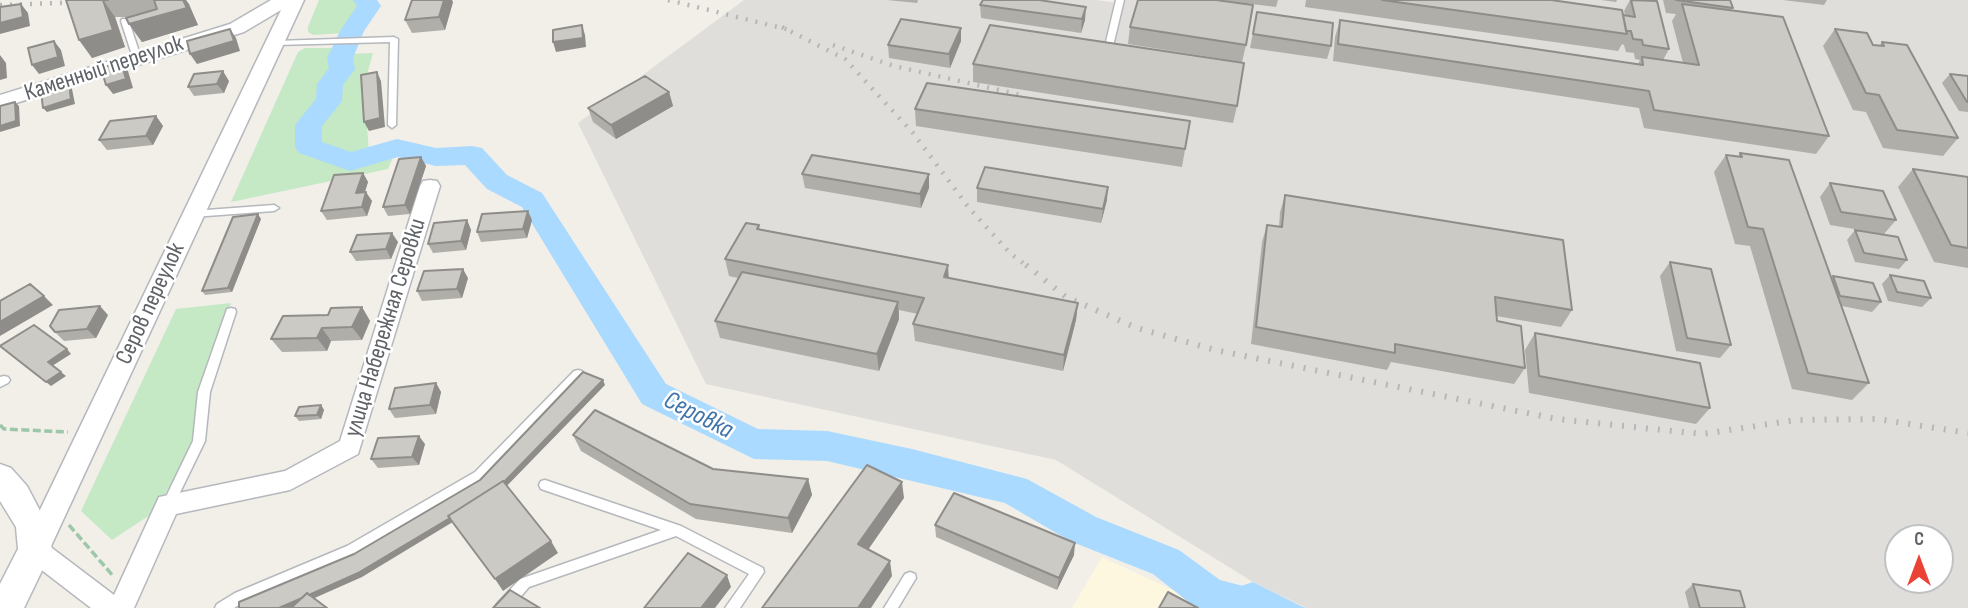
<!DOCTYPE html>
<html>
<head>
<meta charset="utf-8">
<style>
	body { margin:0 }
	#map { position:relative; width:1968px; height:608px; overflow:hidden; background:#f1efe8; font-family:"Sofia Sans Condensed",sans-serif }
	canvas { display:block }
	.north { position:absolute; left:1884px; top:524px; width:70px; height:70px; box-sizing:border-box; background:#fff; border:2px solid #bfc1c3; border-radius:50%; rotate:0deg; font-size:19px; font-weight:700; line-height:28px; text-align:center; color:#5f6368 }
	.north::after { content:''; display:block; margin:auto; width:24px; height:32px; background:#ea4335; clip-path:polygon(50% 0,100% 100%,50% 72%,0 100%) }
</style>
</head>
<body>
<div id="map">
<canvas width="1968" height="608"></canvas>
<div class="north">С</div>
</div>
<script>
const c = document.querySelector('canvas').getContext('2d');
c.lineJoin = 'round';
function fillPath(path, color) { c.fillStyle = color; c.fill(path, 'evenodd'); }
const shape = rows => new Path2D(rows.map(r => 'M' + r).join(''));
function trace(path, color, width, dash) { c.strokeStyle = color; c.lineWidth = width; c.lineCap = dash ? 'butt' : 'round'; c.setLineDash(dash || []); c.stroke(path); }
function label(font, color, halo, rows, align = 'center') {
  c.font = font + ' "Sofia Sans Condensed",sans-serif'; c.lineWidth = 5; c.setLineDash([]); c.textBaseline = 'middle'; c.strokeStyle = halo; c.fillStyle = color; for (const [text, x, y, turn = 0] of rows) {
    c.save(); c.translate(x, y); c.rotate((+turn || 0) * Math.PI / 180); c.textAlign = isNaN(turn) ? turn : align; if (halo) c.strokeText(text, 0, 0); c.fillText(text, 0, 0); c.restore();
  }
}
const commercial = shape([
	[1102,557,1211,608,1072,608]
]);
const industrial = shape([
	[744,0,1097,0,1122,4,1125,0,1968,0,1968,608,1307,608,1253,582,1056,460,706,384,578,123],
	[1898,538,1940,538,1940,580,1898,580]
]);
const green = shape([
	[319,0,359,0,363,6,345,33,313,35,308,32,308,27],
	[305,48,335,48,330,60,336,71,323,85,323,102,303,126,302,151,346,168,395,152,388,169,231,202,298,52],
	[373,53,364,85,369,153,353,157,315,143,316,124,335,101,336,83,347,70,348,54],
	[231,303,197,395,194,441,156,511,112,540,81,511,176,309]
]);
const water = shape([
	[1253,582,1303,607,1307,608,1232,608,1211,596]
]);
const river = shape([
	[353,0,377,0,381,6,364,31,353,58,355,69,343,85,342,101,322,126,322,142,351,152,397,139,436,148,472,146,482,148,507,175,542,193,666,384,758,429,827,431,912,449,1027,479,1096,517,1179,550,1220,580,1278,595,1284,608,1196,608,1153,574,1070,541,1005,503,827,461,754,459,642,404,522,207,487,189,465,165,436,166,398,157,350,171,299,153,295,147,295,125,316,99,317,84,329,68,327,58,340,31,357,6,353,0]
]);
const path = shape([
	[0,425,4,429,68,432],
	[69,525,114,577]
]);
const service = shape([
	[1116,0,1124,0,1113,46,1109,48,1105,46,1116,0],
	[122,19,125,19,129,21,141,58,140,60,137,61,133,58,121,21,122,19],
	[394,37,398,39,396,125,392,128,388,125,390,42,276,45,272,43,276,41,394,37],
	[274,205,279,208,274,211,193,217,188,214,193,211,274,205],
	[231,308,235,309,236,312,210,392,205,441,172,509,168,510,164,509,162,505,193,441,198,392,226,312,227,309,231,308],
	[578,370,582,371,584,374,582,377,483,480,355,554,245,601,234,608,215,608,217,604,235,593,347,546,475,472,574,371,578,370],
	[4,376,8,377,10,380,8,383,0,387,0,377,4,376],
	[545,480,681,526,763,568,764,572,740,608,725,608,749,574,676,536,529,587,511,608,495,608,497,604,520,579,661,530,541,489,539,485,541,481,545,480],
	[910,572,915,574,916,578,898,608,884,608,905,574,910,572]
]);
const minor = shape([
	[430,180,437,181,440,186,358,454,290,490,176,514,134,608,91,608,26,558,22,550,26,542,35,539,44,542,114,595,159,497,285,471,340,441,420,186,423,181,430,180]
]);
const tertiary = shape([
	[271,0,304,0,45,559,35,563,25,559,20,550,25,541,281,10,244,32,0,108,0,95,230,24,271,0]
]);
const secondary = shape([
	[0,464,11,468,27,486,48,526,52,550,24,608,0,608,0,584,18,549,16,527,0,501,0,464]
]);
const railFar1 = shape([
	[668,0,790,30],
	[0,5,87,2],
	[782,27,845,59,913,133,969,208,1010,253,1028,267],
	[833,45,894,66,1025,96]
]);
const rail = shape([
	[1026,265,1066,297,1137,328,1215,350,1557,419,1702,434,1796,420,1877,419,1968,433]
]);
const wall = shape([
	[66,0,186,0,198,25,142,42,129,24,131,17,115,17,125,47,92,58],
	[887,0,918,0,917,3],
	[1220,0,1278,0,1276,7],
	[1306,0,1551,0,1625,15,1624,11,1630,0,1646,0,1669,49,1663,60,1683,63,1672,21,1676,14,1666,13,1663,0,1730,0,1733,8,1731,10,1829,136,1816,154,1644,128,1639,108,1333,61,1335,37,1340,20,1638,64,1640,60,1635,59,1634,53,1626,52,1624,45,1622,44,1618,51,1305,7],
	[1601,0,1617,0,1616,2],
	[1783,0,1827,0,1824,5],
	[453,2,445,30,412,33,405,20],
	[980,5,1085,20,1081,33,981,18],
	[1257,12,1331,46,1327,59,1250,48],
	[1130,27,1246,45,1242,62,1128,44],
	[1835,29,1873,45,1880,45,1882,42,1958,138,1943,156,1883,148,1866,112,1853,110,1823,46],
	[961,41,950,68,889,58,888,45],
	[973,64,1237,106,1233,123,973,82],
	[1950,74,1968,76,1968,112,1959,111,1942,83],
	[229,81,224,93,194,96,188,87],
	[669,92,673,106,616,139,593,122,588,108],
	[915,109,1190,121,1182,167,916,126],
	[156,116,163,126,153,145,107,150,99,140],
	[1740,153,1832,278,1833,276,1881,302,1872,312,1842,306,1869,383,1852,400,1792,389,1750,246,1735,244,1714,172,1726,155,1738,157],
	[421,157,426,166,410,214,388,216,383,207],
	[1913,169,1968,177,1968,268,1934,262,1898,187],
	[363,173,368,182,365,192,372,201,367,216,327,220,321,211],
	[802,174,929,188,921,208,805,188],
	[1830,183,1896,220,1884,234,1830,225,1820,197],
	[977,188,1107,200,1101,223,977,202],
	[1285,195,1572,310,1561,327,1496,316,1497,321,1525,368,1514,384,1391,362,1387,370,1251,344,1262,242,1267,225,1279,227,1280,212],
	[261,219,232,292,205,295,202,291],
	[467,220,471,230,466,250,433,253,428,244],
	[532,220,527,238,481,242,477,232],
	[759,225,760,229,948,265,948,278,1078,303,1076,320,1063,371,915,341,913,324,918,314,899,310,899,319,879,371,720,338,715,321,738,278,729,276,725,259],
	[1855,230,1907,260,1899,269,1855,262,1847,240],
	[398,242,391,259,356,261,350,252],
	[1670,262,1731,345,1720,358,1676,351,1660,276],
	[1890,275,1931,298,1922,307,1888,301,1882,284],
	[468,278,462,298,422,301,417,291],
	[362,307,370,321,362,340,331,341,327,351,282,352,271,339,328,315],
	[108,315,96,338,64,341,55,332],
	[1535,333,1710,408,1696,424,1529,393,1525,350],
	[436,383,441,392,436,414,395,418,389,409],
	[321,405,324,410,321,419,299,421,295,416],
	[573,435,713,469,808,479,812,495,792,533,696,519,581,451],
	[425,444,419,465,378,468,371,459],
	[935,525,1074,555,1057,590,936,537],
	[1693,584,1745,608,1689,608,1685,592]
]);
const shadedWall = shape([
	[103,0,115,17,125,47,92,58,79,40],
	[183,0,186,0,189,4,198,25,142,42,129,24],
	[444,0,452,0,453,2,445,30,439,17],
	[21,4,28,13,30,26,0,34,0,23],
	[1086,7,1085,20,1081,33,1082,19],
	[582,25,585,35,586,47,556,52,553,42],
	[961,28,961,41,950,68,949,54],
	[230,29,236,38,240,51,197,64,190,54],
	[54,41,61,50,65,66,39,74,32,65],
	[0,55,6,63,7,78,0,80],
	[121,62,128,71,133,88,113,94,106,85],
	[223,71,229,81,224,93,217,84],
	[377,72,381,81,385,127,369,131,364,122],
	[69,84,72,89,75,104,47,112,43,108],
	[669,92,673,106,616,139,611,125],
	[15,102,19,106,20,126,0,132,0,126],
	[156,116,163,126,153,145,146,136],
	[421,157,426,166,410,214,405,205],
	[363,173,368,182,361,203,356,193],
	[929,174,929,188,921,208,920,194],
	[1108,187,1107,200,1101,223,1103,209],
	[366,192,372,201,367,216,362,207],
	[528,211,532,220,527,238,523,229],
	[258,214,261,219,232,292,228,288],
	[467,220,471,230,466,250,461,241],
	[392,233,398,242,391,259,386,249],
	[948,265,949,282,944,277],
	[463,269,468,278,462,298,457,289],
	[44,296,53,305,0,336,0,322],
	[898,302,899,319,879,371,877,354],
	[1078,303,1076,320,1063,371,1064,355],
	[100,306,108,315,96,338,87,329],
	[362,307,370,321,362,340,352,327],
	[322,328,331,341,327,351,317,338],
	[67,349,71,354,52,366,48,362],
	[61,372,66,376,51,386,46,382],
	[603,380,605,385,499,494,362,577,292,608,279,608,497,489],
	[436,383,441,392,436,414,430,405],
	[321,405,324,410,321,419,317,415],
	[419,436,425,444,419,465,412,457],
	[808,479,812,495,792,533,788,518],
	[902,482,904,498,861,560,858,544],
	[551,541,558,553,503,591,495,579],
	[1075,543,1074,555,1057,590,1059,578],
	[890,561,892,576,871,608,858,608],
	[727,575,731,587,715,608,701,608]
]);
const building = shape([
	[66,0,108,0,103,0,113,30,79,40,66,0],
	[154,0,183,0,187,8,129,24,126,18,157,9,154,0],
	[412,0,444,0,439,17,405,20,412,0],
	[983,0,1039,0,1086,7,1082,19,980,5,983,0],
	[1138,0,1216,0,1253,5,1246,45,1130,27,1138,0],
	[1382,0,1551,0,1622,10,1627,34,1382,0],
	[1631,0,1657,1,1669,49,1643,45,1642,40,1633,39,1631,31,1626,31,1623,15,1635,17,1631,0],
	[1676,0,1730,0,1733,8,1676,0],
	[21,4,23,17,0,23,0,7,21,4],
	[1682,4,1783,17,1829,136,1654,110,1649,91,1338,44,1340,20,1643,65,1642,57,1699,65,1682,4],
	[1257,12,1333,23,1331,46,1253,34,1257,12],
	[901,19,961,28,949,54,888,45,901,19],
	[582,25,583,38,553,42,553,30,582,25],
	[990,25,1244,63,1237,106,973,64,990,25],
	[230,29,234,41,190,54,187,41,230,29],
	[1835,29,1867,33,1873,45,1884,46,1882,42,1907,45,1958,138,1897,130,1879,95,1866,93,1835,29],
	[54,41,58,57,32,65,28,48,54,41],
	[121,62,126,79,106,85,101,68,121,62],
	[223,71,217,84,188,87,194,74,223,71],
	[377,72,380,118,364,122,361,75,377,72],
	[1950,74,1968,76,1968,102,1967,102,1950,74],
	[645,76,669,92,611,125,588,108,645,76],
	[927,83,1190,121,1185,149,915,109,927,83],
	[69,84,71,99,43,108,41,92,69,84],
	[15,102,16,121,0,126,0,106,15,102],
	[156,116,146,136,99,140,110,121,156,116],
	[1740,153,1789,160,1869,383,1808,373,1763,229,1748,227,1726,155,1742,157,1740,153],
	[812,155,929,174,920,194,802,174,812,155],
	[421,157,405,205,383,207,399,159,421,157],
	[985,167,1108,187,1103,209,977,188,985,167],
	[1913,169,1968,177,1968,248,1951,245,1913,169],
	[363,173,356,193,366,192,362,207,321,211,334,175,363,173],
	[1830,183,1883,191,1896,220,1841,212,1830,183],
	[1285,195,1563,240,1572,310,1495,297,1497,321,1521,326,1525,368,1395,344,1395,353,1256,327,1267,225,1282,227,1285,195],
	[528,211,523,229,477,232,482,214,528,211],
	[258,214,228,288,202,291,233,217,258,214],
	[467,220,461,241,428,244,434,223,467,220],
	[746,223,759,225,757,229,948,265,944,277,1078,303,1064,355,913,324,924,298,725,259,746,223],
	[1855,230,1898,237,1907,260,1864,253,1855,230],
	[392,233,386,249,350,252,357,235,392,233],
	[1670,262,1711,269,1731,345,1687,338,1670,262],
	[463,269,457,289,417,291,424,271,463,269],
	[742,272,898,302,877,354,715,321,742,272],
	[1890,275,1924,281,1931,298,1897,292,1890,275],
	[1833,276,1873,283,1881,302,1840,296,1833,276],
	[30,284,44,296,0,322,0,301,30,284],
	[100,306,87,329,55,332,50,326,59,310,100,306],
	[362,307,352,327,322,328,317,338,271,339,283,316,328,315,331,308,362,307],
	[34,325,67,349,48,362,61,372,46,382,0,346,34,325],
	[1535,333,1700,363,1710,408,1539,376,1535,333],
	[583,372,603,380,504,482,503,481,448,516,450,518,358,573,309,595,307,593,302,598,279,608,239,608,239,602,354,554,480,480,583,372],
	[436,383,430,405,389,409,395,388,436,383],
	[321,405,317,415,295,416,299,407,321,405],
	[595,410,713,469,808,479,788,518,690,504,573,435,595,410],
	[419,436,412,457,371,459,378,438,419,436],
	[867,465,902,482,858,544,890,561,858,608,762,608,867,465],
	[503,481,551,541,495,579,448,516,503,481],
	[954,493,1075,543,1059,578,935,525,954,493],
	[688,553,727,575,701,608,644,608,688,553],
	[1693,584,1740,591,1745,608,1700,608,1693,584],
	[510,590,540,608,493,608,510,590],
	[1168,592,1198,608,1159,608,1168,592],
	[307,593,327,608,291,608,307,593]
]);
const streetNames = [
	["Каменный переулок",104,69,-18],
	["Серов переулок",151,304,-65],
	["улица Набережная Серовки",386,328,-73]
];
const waterNames = [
	["Серовка",698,416,27]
];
fillPath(commercial, '#fef7e0');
fillPath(industrial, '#e0deda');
fillPath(green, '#c5e8c5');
fillPath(water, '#aadaff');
fillPath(river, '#aadaff');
trace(service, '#b5b8bc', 3);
trace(minor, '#b5b8bc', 3);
trace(tertiary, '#b5b8bc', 3);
trace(secondary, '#b6babf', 3);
trace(path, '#9cc7a9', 3.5, [8, 3.5]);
fillPath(service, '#fff');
fillPath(minor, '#fff');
fillPath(tertiary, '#fff');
fillPath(secondary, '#fff');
trace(railFar1, '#b6b7b8', 4.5, [2, 8]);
trace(rail, '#b6b7b8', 6, [2, 10]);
fillPath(wall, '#afaea9');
fillPath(shadedWall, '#8f8d8a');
fillPath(building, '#cccac5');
trace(building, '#8f8d8a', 2);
label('24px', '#5f6368', '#fff', streetNames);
label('italic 26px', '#4174aa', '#fff', waterNames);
</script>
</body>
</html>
